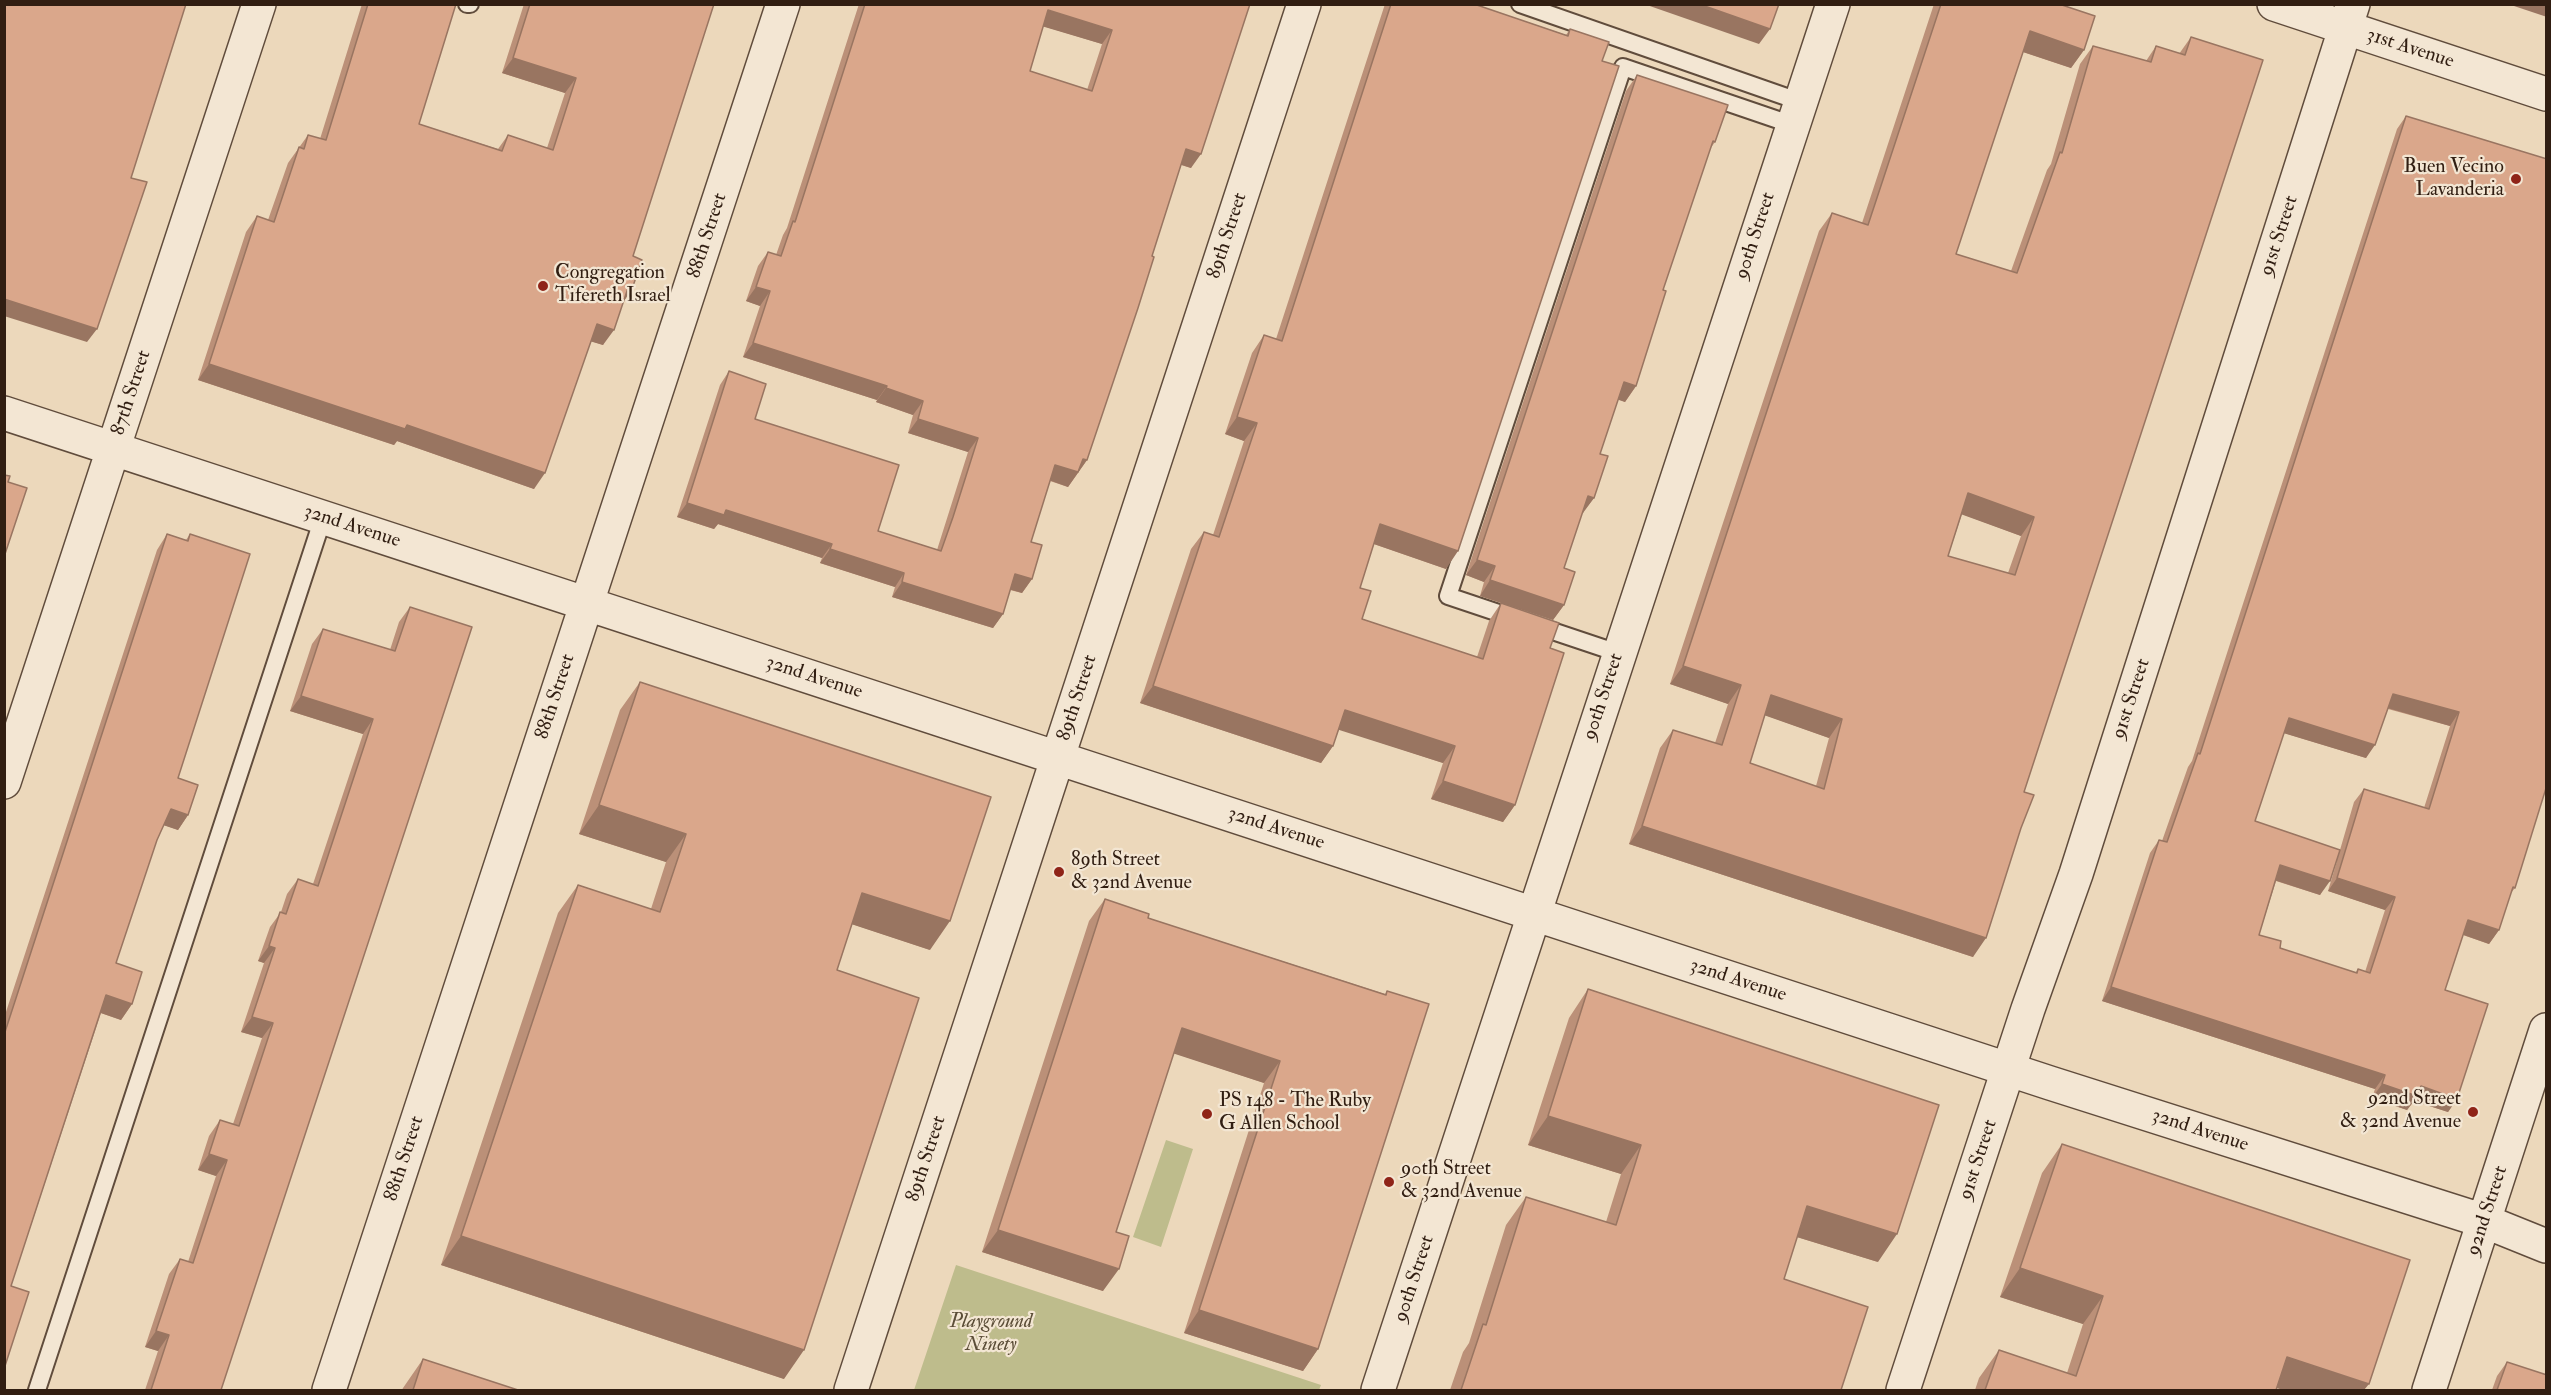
<!DOCTYPE html>
<html>
<head>
<meta charset="utf-8">
<style>
	body { margin:0 }
	#map { position:relative; width:2551px; height:1395px; overflow:hidden; background:#ecd8bb; font-family:"IM FELL Double Pica",serif }
	canvas { display:block }
	.frame { position:absolute; inset:0; border:6px solid #311e12; pointer-events:none }
</style>
</head>
<body>
<div id="map">
<canvas width="2551" height="1395"></canvas>
<div class="frame"></div>
</div>
<script>
const c = document.querySelector('canvas').getContext('2d');
c.lineJoin = 'round';
function fillPath(path, color) { c.fillStyle = color; c.fill(path, 'evenodd'); }
const shape = rows => new Path2D(rows.map(r => 'M' + r).join(''));
function trace(path, color, width, dash) { c.strokeStyle = color; c.lineWidth = width; c.lineCap = dash ? 'butt' : 'round'; c.setLineDash(dash || []); c.stroke(path); }
function label(font, color, halo, rows, align = 'center') {
  c.font = font + ' "IM FELL Double Pica",serif'; c.lineWidth = 4.5; c.setLineDash([]); c.textBaseline = 'middle'; c.strokeStyle = halo; c.fillStyle = color; for (const [text, x, y, turn = 0] of rows) {
    c.save(); c.translate(x, y); c.rotate((+turn || 0) * Math.PI / 180); c.textAlign = isNaN(turn) ? turn : align; if (halo) c.strokeText(text, 0, 0); c.fillText(text, 0, 0); c.restore();
  }
}
const green = shape([
	[1166,1140,1193,1149,1161,1247,1133,1237],
	[956,1265,1321,1385,1319,1390,914,1390]
]);
const lane = shape([
	[467,4,470,4],
	[1520,4,1801,102],
	[1618,653,1448,596,1623,67,1793,125],
	[37,1390,323,518]
]);
const street = shape([
	[2274,4,2546,94],
	[4,413,2050,1083,2484,1221,2546,1246],
	[4,782,259,4],
	[329,1390,783,4],
	[851,1390,1304,4],
	[1378,1390,1833,4],
	[1903,1390,2028,1009,2076,874,2353,4],
	[2429,1390,2546,1030]
]);
const wall = shape([
	[362,4,456,4,419,124,498,149,508,135,547,148,565,93,502,73,524,4,714,4,633,256,632,289,624,301,603,345,591,341,534,489,397,441,394,445,198,380,246,232,257,216,268,220,288,163,308,135,320,139],
	[859,4,1250,4,1191,168,1181,165,1087,460,1068,487,1050,481,1031,542,1032,579,1022,593,1010,590,1003,614,993,628,892,597,895,587,820,563,822,558,718,524,714,529,677,517,720,385,729,371,755,419,878,531,937,550,943,531,968,452,908,433,913,415,876,402,877,400,743,357,760,306,746,301,758,266,768,252,776,255,783,235,787,228],
	[1043,26,1102,44,1087,90,1030,71],
	[1385,4,1474,4,1566,35,1570,29,1446,569,1374,544,1360,588,1362,619,1477,657,1489,621,1501,603,1550,648,1515,805,1503,822,1431,799,1443,763,1382,743,1339,729,1333,746,1321,763,1140,703,1191,549,1204,532,1213,535,1244,441,1225,434,1252,353,1264,335,1276,339],
	[1934,4,2059,4,2084,50,2071,68,2023,52,1956,254,2011,271,2047,170,2051,164,2080,64,2093,46,2146,61,2156,46,2179,54,2191,37,2024,792,2021,828,1973,957,1629,844,1660,748,1673,730,1715,743,1728,704,1670,684,1819,231,1832,213,1862,223],
	[1962,514,2021,536,2008,573,1948,556],
	[1765,715,1829,738,1816,786,1750,763],
	[1637,75,1715,142,1710,149,1663,290,1636,386,1625,402,1618,399,1600,454,1594,498,1582,513,1564,568,1564,605,1553,620,1480,596,1484,582,1466,575,1626,91],
	[2406,116,2515,888,2510,894,2499,930,2489,944,2463,935,2445,990,2457,1099,2448,1112,2414,1101,2407,1110,2372,1098,2375,1089,2102,1001,2150,853,2159,840,2162,841,2188,767,2192,761,2397,129],
	[2388,709,2450,726,2424,808,2364,789,2354,802,2340,850,2255,821,2284,733,2366,758],
	[2337,861,2328,891,2385,910,2365,972,2358,969,2355,973,2280,948,2259,935,2276,881,2320,895],
	[167,534,186,540,190,534,178,778,188,815,178,830,164,825,157,840,116,963,132,1004,121,1020,101,1013,11,1286,4,1369,4,1018,157,550],
	[410,607,221,1390,145,1390,158,1351,145,1347,169,1274,180,1259,188,1262,216,1176,198,1170,209,1136,220,1120,233,1124,262,1038,241,1032,264,963,258,961,270,927,281,912,287,894,298,879,313,884,363,734,290,711,312,644,323,629,390,650,399,622],
	[640,682,930,950,852,924,837,970,784,1379,441,1265,558,913,578,885,651,909,666,862,579,834,620,710],
	[1105,899,1148,918,1385,994,1387,991,1318,1349,1303,1371,1184,1333,1264,1083,1174,1053,1116,1232,1103,1291,982,1252,1089,921],
	[1588,989,1878,1262,1797,1237,1784,1279,1841,1390,1450,1390,1463,1352,1469,1343,1506,1225,1526,1197,1606,1222,1621,1174,1528,1145,1569,1018],
	[2062,1144,2276,1388,2276,1390,1975,1390,1979,1378,1999,1350,2067,1373,2083,1324,2000,1297,2042,1173],
	[423,1359,518,1390,402,1390,403,1388],
	[2507,1362,2547,1390,2492,1390,2497,1376]
]);
const shadedWall = shape([
	[1644,4,1699,4,1770,29,1759,44],
	[2508,4,2547,4,2547,17],
	[1048,10,1112,30,1102,44,1038,25],
	[2030,31,2084,50,2071,68,2017,50],
	[513,58,576,78,565,93,502,73],
	[1186,149,1201,154,1191,168,1176,163],
	[756,287,770,291,760,306,746,301],
	[628,288,632,289,621,305],
	[4,299,97,329,87,342,4,316],
	[597,324,614,330,603,345,586,340],
	[753,343,887,386,877,400,743,357],
	[209,364,407,425,545,473,534,489,397,441,394,445,198,380],
	[1624,382,1636,386,1625,402,1613,398],
	[886,388,923,401,913,415,876,402],
	[1237,417,1257,423,1244,441,1225,434],
	[918,419,978,438,968,452,908,433],
	[1083,459,1087,460,1068,487,1046,479,1055,465],
	[1968,493,2034,517,2021,536,1955,512],
	[1588,496,1594,498,1583,513,1577,511],
	[687,503,726,510,832,544,822,558,718,524,714,529,677,517],
	[1380,524,1458,551,1446,569,1368,542],
	[830,549,904,573,895,587,820,563],
	[1477,560,1495,566,1484,582,1466,575],
	[1015,574,1032,579,1022,593,1005,588],
	[1490,580,1564,605,1553,620,1480,596],
	[902,582,1003,614,993,628,892,597],
	[1683,666,1741,685,1728,704,1670,684],
	[1153,686,1333,746,1321,763,1140,703],
	[2393,694,2459,712,2450,726,2384,707],
	[1771,695,1842,719,1829,738,1758,713],
	[301,696,373,719,363,734,290,711],
	[1345,710,1455,746,1443,763,1333,728],
	[2289,718,2375,745,2366,758,2280,732],
	[1443,781,1515,805,1503,822,1431,799],
	[599,805,686,834,666,862,579,834],
	[171,809,188,815,178,830,160,824],
	[1642,826,1986,938,1973,957,1629,844],
	[2280,865,2330,881,2320,895,2271,879],
	[2337,878,2395,897,2385,910,2328,891],
	[862,893,950,921,930,950,842,921],
	[2468,920,2499,930,2489,944,2458,933],
	[269,946,275,948,264,963,258,961],
	[2111,987,2385,1075,2375,1089,2102,1001],
	[106,995,132,1004,121,1020,95,1011],
	[252,1017,273,1023,262,1038,241,1032],
	[1182,1028,1280,1061,1264,1083,1166,1051],
	[2382,1084,2421,1086,2457,1099,2448,1112,2414,1101,2407,1110,2372,1098],
	[1548,1116,1641,1145,1621,1174,1528,1145],
	[209,1154,227,1160,216,1176,198,1170],
	[1807,1206,1897,1234,1878,1262,1787,1234],
	[998,1230,1119,1269,1103,1291,982,1252],
	[461,1236,804,1350,784,1379,441,1265],
	[2020,1268,2103,1296,2083,1324,2000,1297],
	[1199,1310,1318,1349,1303,1371,1184,1333],
	[156,1331,169,1335,158,1351,145,1347],
	[2287,1357,2369,1384,2364,1390,2283,1390,2267,1385]
]);
const building = shape([
	[4,4,186,4,131,178,147,182,97,329,4,299,4,4],
	[368,4,456,4,419,124,502,151,508,135,553,150,576,78,513,58,530,4,714,4,633,256,642,260,632,289,628,288,614,330,597,324,545,473,407,425,405,429,209,364,257,216,274,222,299,147,304,149,308,135,326,140,368,4],
	[865,4,1250,4,1201,154,1186,149,1152,256,1154,257,1138,308,1087,460,1083,459,1078,472,1055,465,1031,542,1042,545,1032,579,1015,574,1003,614,902,582,904,573,830,549,832,544,726,510,724,515,687,503,729,371,766,384,755,419,899,465,878,531,941,551,953,517,978,438,918,419,923,401,886,388,887,386,753,343,770,291,756,287,768,252,781,256,793,221,795,222,865,4],
	[1048,10,1112,30,1092,91,1030,71,1048,10],
	[1391,4,1474,4,1568,36,1570,29,1609,42,1602,61,1619,66,1458,551,1380,524,1360,588,1371,591,1362,619,1483,659,1501,603,1559,623,1550,648,1564,653,1515,805,1443,781,1455,746,1394,726,1345,710,1333,746,1153,686,1204,532,1219,537,1257,423,1237,417,1264,335,1282,341,1391,4],
	[1699,4,1779,4,1770,29,1699,4],
	[1941,4,2059,4,2095,16,2084,50,2030,31,1956,254,2017,273,2060,152,2062,153,2093,46,2151,62,2156,46,2185,55,2191,37,2263,60,2024,792,2034,795,2021,828,1986,938,1642,826,1673,730,1722,745,1741,685,1683,666,1832,213,1868,225,1941,4],
	[1968,493,2034,517,2015,575,1948,556,1968,493],
	[1771,695,1842,719,1824,789,1750,763,1771,695],
	[1637,75,1728,105,1715,142,1713,141,1663,290,1666,291,1636,386,1624,382,1600,454,1608,456,1594,498,1588,496,1564,568,1575,572,1564,605,1490,580,1495,566,1477,560,1637,75],
	[2406,116,2547,159,2547,785,2515,888,2513,887,2499,930,2468,920,2445,990,2488,1004,2457,1099,2421,1086,2417,1096,2382,1084,2385,1075,2111,987,2159,840,2167,842,2198,753,2200,754,2406,116],
	[2393,694,2459,712,2429,809,2364,789,2337,878,2395,897,2370,973,2358,969,2357,973,2280,948,2281,941,2259,935,2280,865,2330,881,2340,850,2255,821,2289,718,2375,745,2393,694],
	[4,475,10,476,8,482,27,488,4,557,4,475],
	[167,534,188,541,190,534,250,554,178,778,198,785,188,815,171,809,157,840,116,963,142,972,132,1004,106,995,11,1286,29,1292,4,1369,4,1035,167,534],
	[410,607,472,627,221,1390,151,1390,169,1335,156,1331,180,1259,193,1263,227,1160,209,1154,220,1120,239,1126,273,1023,252,1017,275,948,269,946,280,912,286,914,298,879,318,886,373,719,301,696,323,629,395,651,410,607],
	[640,682,991,797,950,921,862,893,837,970,919,998,804,1350,461,1236,578,885,660,912,686,834,599,805,640,682],
	[1105,899,1149,914,1148,918,1386,995,1387,991,1429,1004,1318,1349,1199,1310,1280,1061,1182,1028,1116,1232,1129,1236,1119,1269,998,1230,1105,899],
	[1588,989,1939,1105,1897,1234,1807,1206,1784,1279,1868,1307,1841,1390,1461,1390,1483,1324,1486,1325,1526,1197,1616,1225,1641,1145,1548,1116,1588,989],
	[2062,1144,2410,1260,2369,1384,2287,1357,2276,1390,1985,1390,1999,1350,2076,1376,2103,1296,2020,1268,2062,1144],
	[423,1359,518,1390,413,1390,423,1359],
	[2507,1362,2547,1375,2547,1390,2497,1390,2507,1362]
]);
const markers = [
	[2516,179,6,"#8f2418"],
	[543,286,6,"#8f2418"],
	[1059,872,6,"#8f2418"],
	[2473,1112,6,"#8f2418"],
	[1207,1114,6,"#8f2418"],
	[1389,1182,6,"#8f2418"]
];
const streetNames = [
	["31st Avenue",2410,49,18],
	["88th Street",708,236,-72],
	["89th Street",1228,236,-72],
	["90th Street",1756,236,-72],
	["91st Street",2280,236,-72],
	["87th Street",132,393,-72],
	["32nd Avenue",352,527,18],
	["32nd Avenue",814,678,18],
	["88th Street",556,697,-72],
	["90th Street",1604,697,-72],
	["89th Street",1078,698,-72],
	["91st Street",2132,699,-72],
	["32nd Avenue",1276,829,18],
	["32nd Avenue",1738,981,18],
	["32nd Avenue",2200,1131,18],
	["88th Street",405,1159,-72],
	["89th Street",927,1159,-72],
	["91st Street",1979,1160,-72],
	["92nd Street",2488,1211,-72],
	["90th Street",1415,1279,-72]
];
const poiNames = [
	["Buen Vecino",2504,168,"right"],
	["Lavanderia",2504,191,"right"],
	["Congregation",555,274],
	["Tifereth Israel",555,297],
	["89th Street",1071,861],
	["& 32nd Avenue",1071,884],
	["92nd Street",2461,1100,"right"],
	["& 32nd Avenue",2461,1123,"right"],
	["PS 148 - The Ruby",1219,1102],
	["G Allen School",1219,1125],
	["90th Street",1401,1170],
	["& 32nd Avenue",1401,1193]
];
const parkNames = [
	["Playground",991,1323],
	["Ninety",991,1346]
];
fillPath(green, '#bebc8c');
trace(lane, '#604c3c', 20);
trace(street, '#604c3c', 36);
trace(lane, '#f3e6d3', 16);
trace(street, '#f3e6d3', 33);
fillPath(wall, '#bb9078');
fillPath(shadedWall, '#997561');
fillPath(building, '#daa78b');
trace(building, '#997561', 1.5);
for (const [x, y, r, color] of markers) { const dot = new Path2D(); dot.arc(x, y, r, 0, 2 * Math.PI); c.fillStyle = color; c.fill(dot); trace(dot, '#f3e6d3', 2); }
label('20px', '#311e12', '#f3e6d3', streetNames);
label('20px', '#311e12', '#f3e6d3', poiNames, 'left');
label('italic 20px', '#5b4d37', '#f3e6d3', parkNames);
</script>
</body>
</html>
